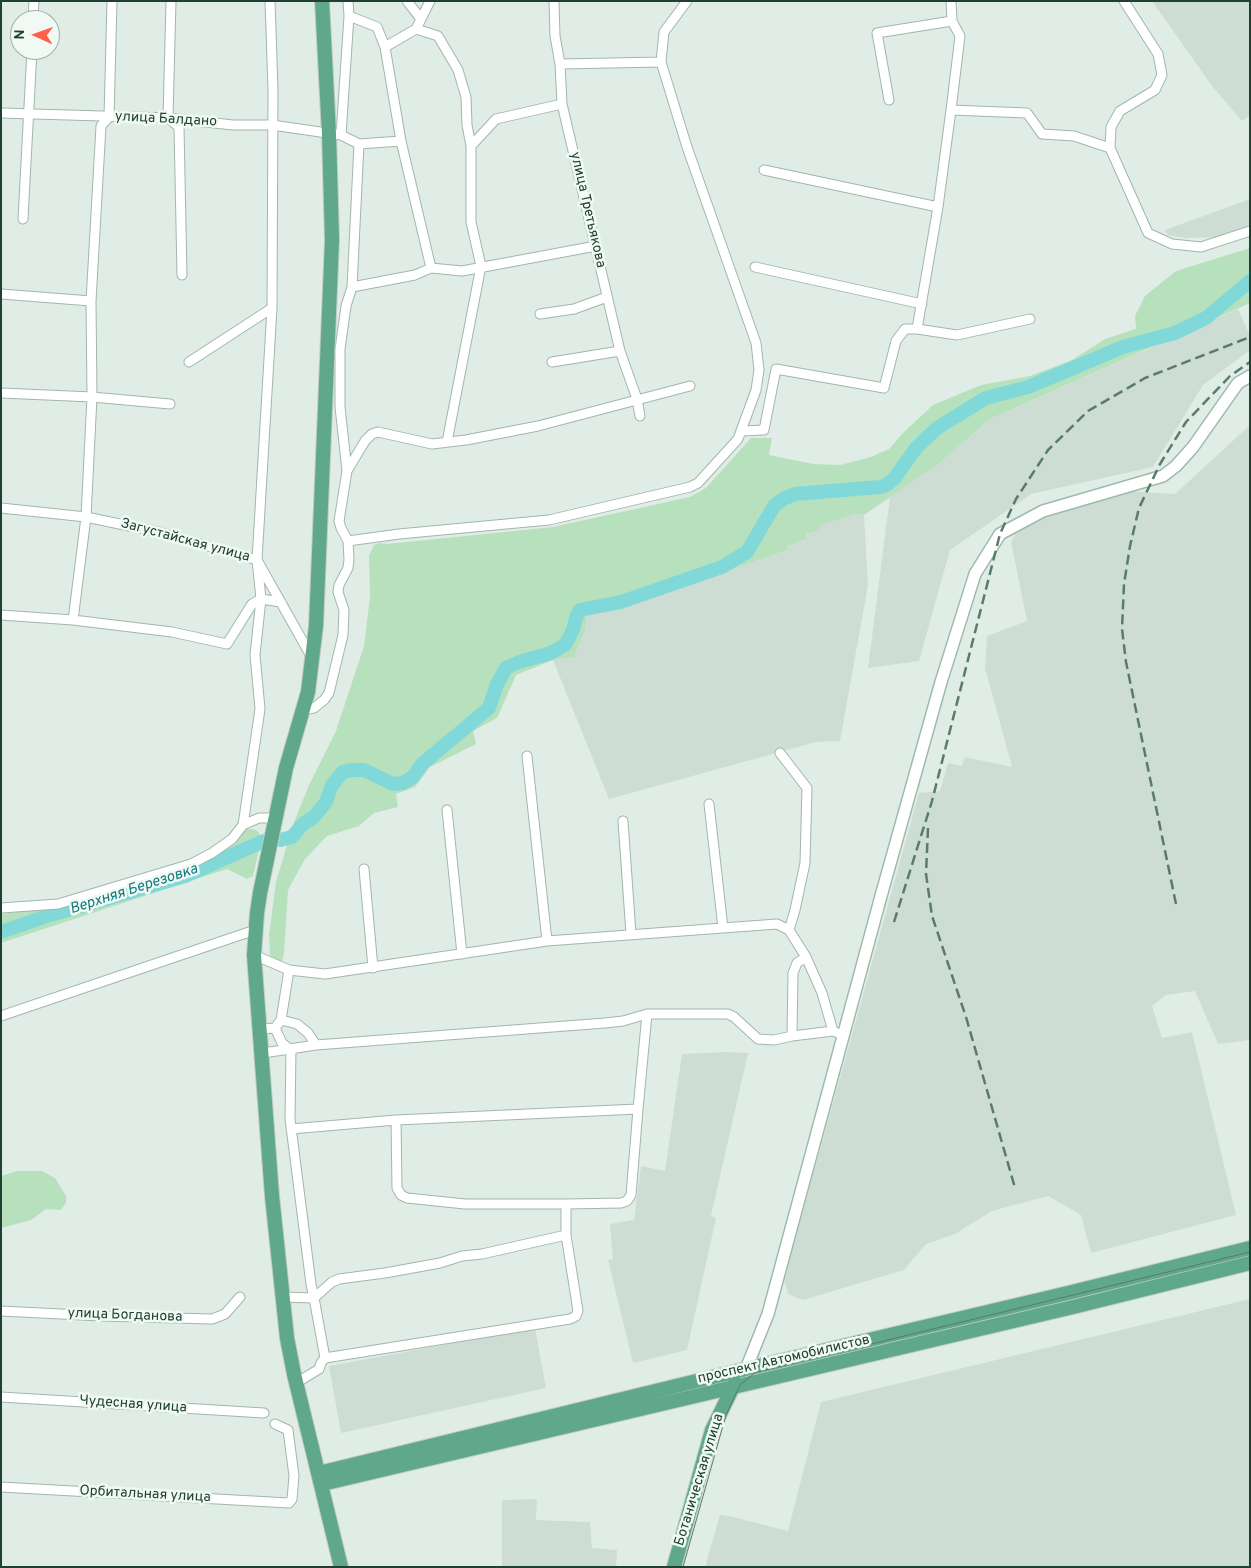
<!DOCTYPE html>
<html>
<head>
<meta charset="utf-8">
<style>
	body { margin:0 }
	#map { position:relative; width:1251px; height:1568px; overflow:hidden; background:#e0ede6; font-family:Overpass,sans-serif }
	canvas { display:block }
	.frame { position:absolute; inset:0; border:2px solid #1f4032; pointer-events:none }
	.north { position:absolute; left:10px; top:10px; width:50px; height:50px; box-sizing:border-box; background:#f1f9f4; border:1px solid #9dafa6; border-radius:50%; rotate:272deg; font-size:14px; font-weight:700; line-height:20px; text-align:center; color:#1f4032 }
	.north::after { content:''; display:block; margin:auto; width:18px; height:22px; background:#ff604c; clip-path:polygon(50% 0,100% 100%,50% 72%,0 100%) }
</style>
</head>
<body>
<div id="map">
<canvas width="1251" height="1568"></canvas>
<div class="frame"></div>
<div class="north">N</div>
</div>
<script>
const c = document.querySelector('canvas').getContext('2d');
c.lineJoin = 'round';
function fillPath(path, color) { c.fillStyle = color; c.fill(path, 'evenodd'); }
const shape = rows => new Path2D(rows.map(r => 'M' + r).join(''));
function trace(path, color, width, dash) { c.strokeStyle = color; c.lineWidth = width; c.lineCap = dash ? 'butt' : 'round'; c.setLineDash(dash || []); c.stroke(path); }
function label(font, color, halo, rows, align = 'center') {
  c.font = font + ' Overpass,sans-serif'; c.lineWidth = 5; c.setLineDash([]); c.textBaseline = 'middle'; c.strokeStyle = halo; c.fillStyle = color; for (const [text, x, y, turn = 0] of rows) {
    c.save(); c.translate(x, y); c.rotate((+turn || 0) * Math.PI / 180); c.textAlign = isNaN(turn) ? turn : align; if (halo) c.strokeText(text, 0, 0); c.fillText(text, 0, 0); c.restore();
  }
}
const built = shape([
	[1152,1,1250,1,1250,115,1242,121,1212,86],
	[1250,199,1250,225,1219,237,1185,238,1168,235,1165,230],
	[1238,309,1250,336,1250,350,1203,385,1153,467,1031,494,950,550,919,661,868,668,890,497,936,466,990,419],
	[1250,425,1250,1040,1218,1044,1195,991,1166,995,1152,1006,1162,1038,1192,1032,1236,1215,1091,1253,1081,1215,1048,1196,992,1211,955,1234,926,1244,904,1270,803,1300,788,1294,784,1280,919,793,940,791,948,763,962,766,965,757,1012,767,985,668,987,636,1027,621,1011,542,1019,527,1123,491,1175,494],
	[856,514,864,515,868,585,840,741,816,742,609,799,553,660,574,657,585,631,587,614,657,595,788,550,787,546,807,539,806,535,818,525],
	[727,1052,748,1053,711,1216,716,1218,687,1350,633,1363,608,1260,613,1259,610,1224,634,1220,641,1166,665,1171,682,1054],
	[1250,1299,1250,1567,705,1567,720,1515,729,1516,788,1531,821,1402],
	[535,1328,546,1388,341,1433,329,1366],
	[537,1499,536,1520,590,1522,592,1548,617,1550,616,1567,502,1567,502,1500]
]);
const green = shape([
	[1250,248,1250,303,990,419,936,466,864,515,856,514,819,525,820,530,806,534,807,539,787,546,788,550,657,595,587,614,585,631,574,657,553,660,516,675,497,718,473,731,476,744,430,767,415,787,396,794,398,807,374,813,359,826,327,836,305,859,288,890,284,954,282,961,275,961,270,955,269,936,276,882,294,822,309,785,336,731,364,646,370,597,369,556,374,545,380,543,387,544,553,527,690,497,706,488,751,438,772,438,769,455,813,464,840,465,871,457,889,449,904,432,933,405,981,385,1030,376,1072,360,1105,339,1136,329,1135,316,1145,296,1176,271],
	[245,829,253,829,259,832,261,841,253,876,247,879,227,869,1,943,1,914,58,907,187,871,202,864,234,844],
	[17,1171,42,1171,55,1178,66,1196,66,1203,61,1210,46,1209,31,1220,1,1228,1,1176]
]);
const river = shape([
	[280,840,292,837,303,824,314,817,326,802,332,785,343,772,351,770,364,770,393,784,403,783,413,777,422,764,489,708,497,684,506,668,519,662,551,653,565,645,573,630,576,618,580,610,621,602,722,567,747,552,774,506,783,499,795,494,880,487,886,485,894,479,916,448,937,428,986,398,1028,387,1123,347,1175,333,1206,318,1250,281],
	[1,932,47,916,185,876,264,841]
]);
const street = shape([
	[171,1,168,118,179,127,182,275],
	[348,1,349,16,377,27,385,47,416,29,438,36,458,70,466,97,467,125,471,146,471,222,481,266,447,442],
	[407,1,421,19],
	[554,1,555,36,560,64,562,104,620,351,637,399,640,416],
	[1124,1,1158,54,1162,75,1155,90,1120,111,1111,127,1110,148,1148,233,1172,244,1201,247,1250,231],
	[33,20,34,1],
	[416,29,430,1],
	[560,64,661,62],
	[889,100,877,33,952,21],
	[951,110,1027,113,1042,134,1074,136,1110,148],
	[1,113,168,118,233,125,272,125,341,135,349,16],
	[341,135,359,144,401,141,385,47],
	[401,141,431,268,462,271,596,246],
	[359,144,352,287,415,275,431,268],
	[471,146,496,119,562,104],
	[764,170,938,207],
	[23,219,32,50],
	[755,267,922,304],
	[1,294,91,301],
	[540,314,574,309,607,297],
	[917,329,957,335,1030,319],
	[189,362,272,308],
	[552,362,620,351],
	[1,393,92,397,170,404],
	[742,431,764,430,776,369,884,388,896,341,905,329,917,329,938,207,951,110,960,36,952,21,951,1],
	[347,471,340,407,340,349,346,306,352,287],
	[1,508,86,517,158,532,257,560,311,656],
	[348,541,399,534,549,520,690,487,698,483,738,439,756,390,759,370,756,343,687,147,661,62,664,32,687,1],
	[1,615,73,620,86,517,92,397,91,301,101,126,109,117,112,1],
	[73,620,172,632,227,644,252,604,261,599,281,602],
	[303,710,314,708,324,700,329,693,343,635,344,610,338,592,339,585,348,568,349,560,348,541,341,528,339,521,347,471,365,441,372,434,378,432,432,444,466,440,538,426,690,386],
	[780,753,807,788,805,863,795,910,789,930],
	[527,756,547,941],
	[709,804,723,928],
	[447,810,462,954],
	[623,821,631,934],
	[243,825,260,709,255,655,261,599,257,560,272,308,273,90,270,1],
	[364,869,373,968],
	[1,908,58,904,191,864,212,853,232,839,243,825,259,818,275,818],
	[254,955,289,970,325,974,547,941,777,924,789,930,806,957,822,993,833,1031,842,1035],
	[1,1016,255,930],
	[281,1020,297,1024,308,1033,316,1045],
	[275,1028,282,1043,291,1050,290,1119,311,1284,314,1298,282,1297],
	[261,1029,275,1028,281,1020,289,970],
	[792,1036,833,1031],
	[263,1053,316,1045,605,1023,623,1021,647,1014],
	[638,1109,647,1014,728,1014,734,1017,758,1039,774,1040,792,1036,793,973,797,963,806,957],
	[291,1129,396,1120,638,1109,631,1195,627,1201,621,1203,566,1204,465,1204,407,1198,401,1195,397,1188,396,1120],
	[566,1204,566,1235,578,1311,576,1316,570,1319,325,1358,314,1298,332,1282,339,1279,385,1273,440,1263,462,1256,482,1254,566,1235],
	[1,1311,101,1316,212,1319,225,1314,240,1297],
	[296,1383,319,1369,321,1363,325,1358],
	[1,1397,264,1413],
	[1,1487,289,1503,292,1499,294,1476,288,1430,275,1424]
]);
const secondary = shape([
	[746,1369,768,1314,881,896,941,682,975,574,1000,534,1043,511,1163,476,1176,466,1193,447,1238,383,1250,376]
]);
const primary = shape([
	[322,1,329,134,332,240,316,626,308,692,286,768,260,893,257,913,254,955,272,1196,287,1338,294,1374,341,1567],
	[319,1473,746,1369,1068,1293,1250,1248],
	[322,1484,1073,1307,1250,1263],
	[674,1567,712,1430,735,1383]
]);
const tram = shape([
	[683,1567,726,1415,740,1385,756,1372,1250,1252]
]);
const rail = shape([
	[928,828,926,874,932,916,966,1017,1015,1188],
	[1176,904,1126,662,1122,629,1124,584,1130,546,1139,508,1160,464,1186,422,1230,376,1250,362],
	[894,922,932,801,1000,534,1016,499,1048,450,1088,411,1145,378,1250,337]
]);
const streetNames = [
	["улица Балдано",166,120,3],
	["улица Третьякова",587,210,77],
	["Загустайская улица",185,541,15],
	["улица Богданова",125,1316,2],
	["проспект Автомобилистов",784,1360,-13],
	["Чудесная улица",133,1405,4],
	["Ботаническая улица",700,1480,-73],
	["Орбитальная улица",145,1495,3]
];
const waterNames = [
	["Верхняя Березовка",134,890,-18]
];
fillPath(built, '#ceddd4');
fillPath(green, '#b6e1bc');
trace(river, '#81d8d9', 14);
trace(street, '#a2b6ac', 11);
trace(secondary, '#9dbaac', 14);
trace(primary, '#c0cac6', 16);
trace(street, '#fff', 9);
trace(secondary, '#fff', 11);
trace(primary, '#5fa88b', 14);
trace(tram, '#597b6d', 1);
trace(rail, '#597b6d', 2.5, [10, 5]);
label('14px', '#1f4032', '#f1f9f4', streetNames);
label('italic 15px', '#117a7d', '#f1f9f4', waterNames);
</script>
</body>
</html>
